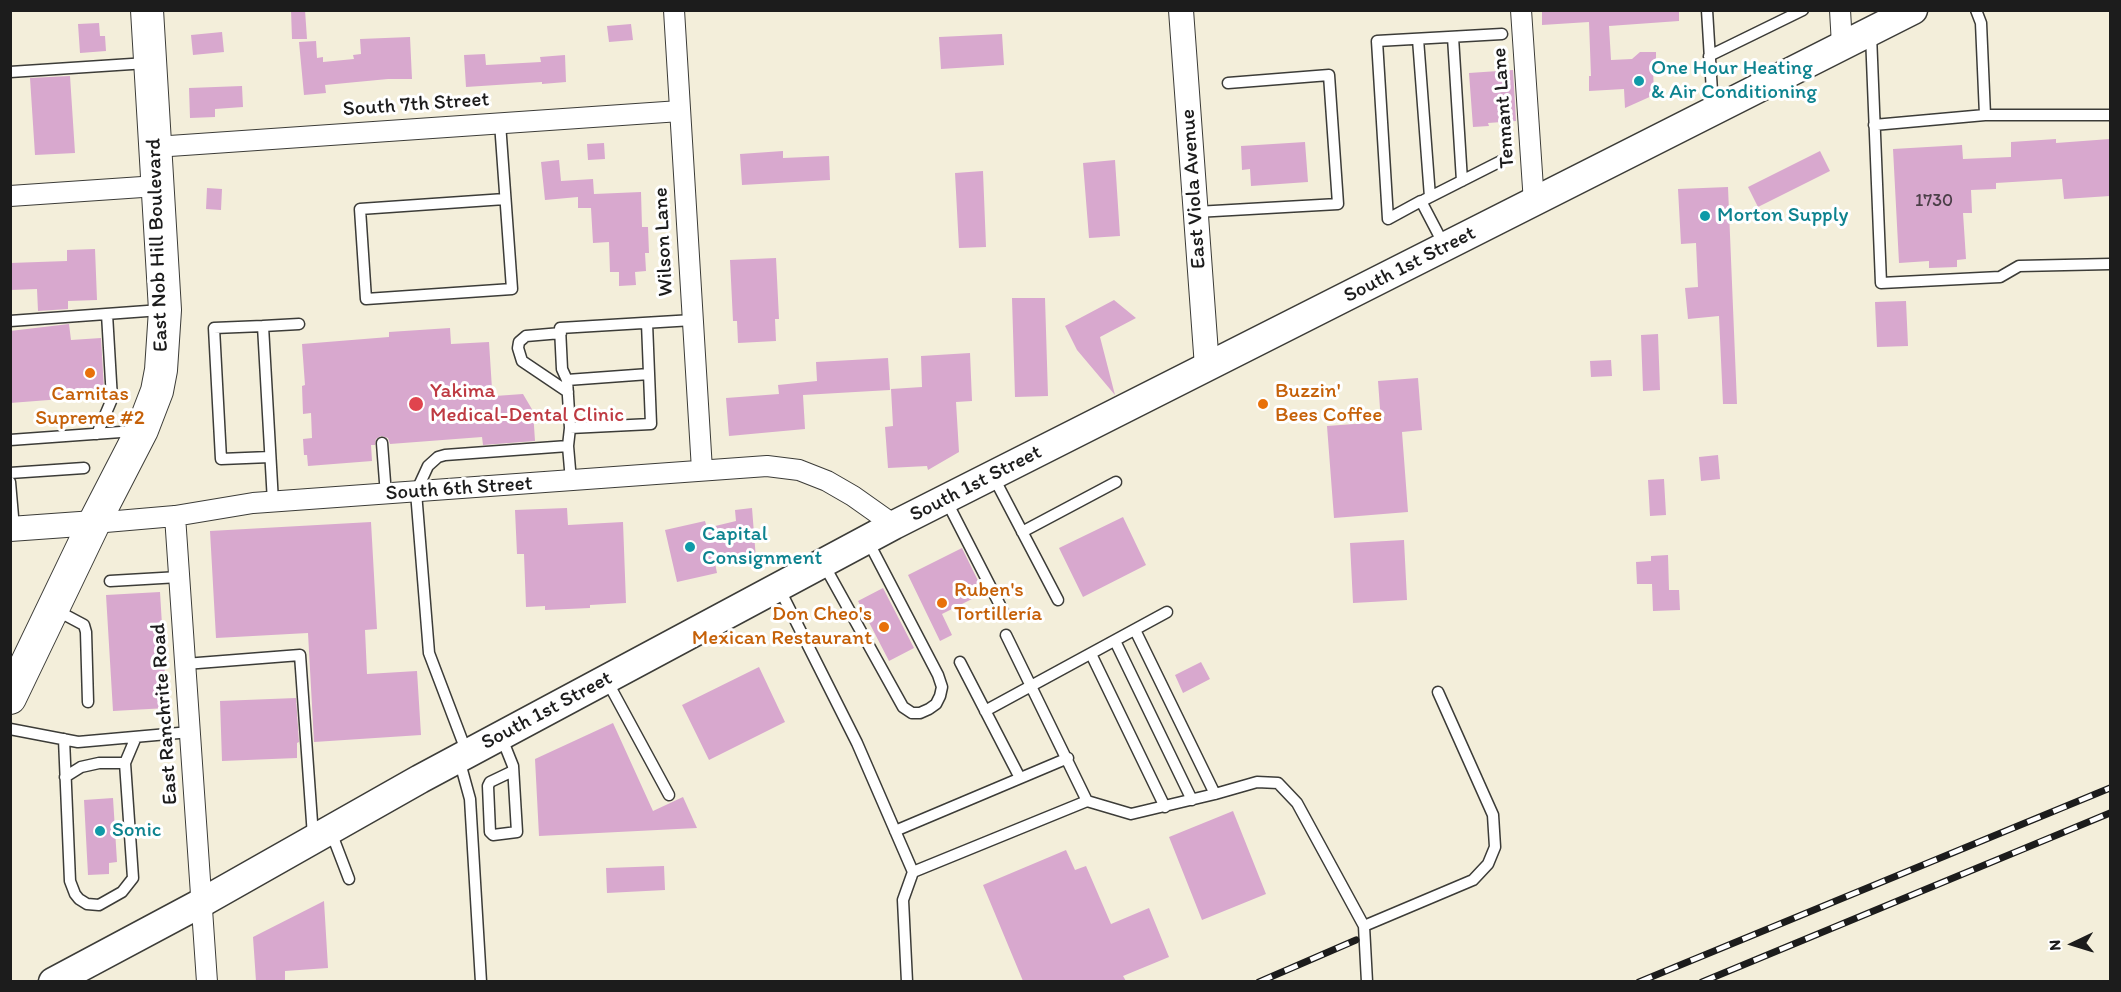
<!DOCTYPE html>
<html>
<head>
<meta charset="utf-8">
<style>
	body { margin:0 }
	#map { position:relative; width:2121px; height:992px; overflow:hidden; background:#f3eeda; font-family:Itim,sans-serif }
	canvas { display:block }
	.frame { position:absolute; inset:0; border:12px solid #1c1c1c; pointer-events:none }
	.north { position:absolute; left:2043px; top:914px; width:60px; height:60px; -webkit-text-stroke:4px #fff; paint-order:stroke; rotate:266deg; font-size:16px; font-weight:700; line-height:24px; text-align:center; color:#1c1c1c }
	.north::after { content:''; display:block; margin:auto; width:21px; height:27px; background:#1c1c1c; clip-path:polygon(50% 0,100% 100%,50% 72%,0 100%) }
</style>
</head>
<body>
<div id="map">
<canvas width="2121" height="992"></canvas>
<div class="frame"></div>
<div class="north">N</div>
</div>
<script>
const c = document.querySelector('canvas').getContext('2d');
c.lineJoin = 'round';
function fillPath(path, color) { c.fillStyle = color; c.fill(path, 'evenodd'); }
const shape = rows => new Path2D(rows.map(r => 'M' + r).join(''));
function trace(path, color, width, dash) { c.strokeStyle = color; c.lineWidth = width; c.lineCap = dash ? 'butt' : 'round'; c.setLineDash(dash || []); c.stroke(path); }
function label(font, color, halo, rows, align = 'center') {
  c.font = font + ' Itim,sans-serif'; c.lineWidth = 6; c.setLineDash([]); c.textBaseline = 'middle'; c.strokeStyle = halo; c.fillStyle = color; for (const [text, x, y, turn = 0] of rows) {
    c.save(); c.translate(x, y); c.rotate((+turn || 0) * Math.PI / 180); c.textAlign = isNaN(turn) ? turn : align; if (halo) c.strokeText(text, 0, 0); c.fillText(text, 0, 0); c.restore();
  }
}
const building = shape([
	[291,10,305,10,307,39,292,39],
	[1542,10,1679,10,1679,21,1609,26,1611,60,1632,59,1640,52,1656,52,1656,67,1653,67,1654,95,1625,108,1624,89,1589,91,1589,76,1591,76,1589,22,1542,25],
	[99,23,100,36,105,36,106,51,80,53,78,24],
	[631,24,633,40,609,42,607,26],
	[222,32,224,52,193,55,191,35],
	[1002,34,1004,65,941,69,939,37],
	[410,37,412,79,388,79,325,85,326,93,304,95,299,42,316,41,317,58,323,57,323,62,354,59,353,55,361,54,360,39],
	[485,54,486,65,541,62,540,57,565,55,566,82,542,84,542,82,466,87,464,55],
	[1513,70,1516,121,1488,123,1489,126,1473,127,1469,73],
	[70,76,75,153,35,155,30,78],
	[242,86,243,107,215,109,215,117,190,118,189,88],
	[2056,139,2056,143,2110,139,2110,196,2064,199,2062,179,1996,183,1996,189,1971,190,1972,213,1963,213,1966,259,1957,260,1957,267,1929,268,1929,261,1899,263,1893,149,1962,145,1963,159,2011,157,2011,142],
	[1305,142,1308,182,1251,186,1250,169,1242,170,1241,146],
	[604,143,605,159,588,160,587,144],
	[783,151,783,158,829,156,830,180,742,185,740,154],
	[1820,151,1830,171,1758,207,1748,187],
	[559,160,561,181,593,179,594,194,641,192,642,227,648,227,649,253,645,253,646,271,635,272,636,285,619,286,619,272,610,272,609,242,593,243,591,208,578,208,578,197,545,200,541,162],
	[1115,160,1120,236,1089,238,1083,163],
	[983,171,986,247,959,248,955,173],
	[1728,187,1737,404,1723,404,1719,316,1688,319,1685,288,1698,287,1696,243,1681,244,1678,189],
	[207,188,222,189,221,210,206,209],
	[95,249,97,300,68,301,68,309,38,311,37,289,10,290,10,263,67,261,67,250],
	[776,258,779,319,775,319,776,341,738,343,737,321,733,321,730,260],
	[1012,298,1045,298,1048,396,1015,397],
	[1114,300,1136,318,1100,337,1115,395,1077,350,1065,326],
	[1906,301,1908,346,1877,347,1875,302],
	[69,324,71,340,101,338,104,389,74,392,75,398,10,403,10,331],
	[450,328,451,344,489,342,492,389,495,389,495,396,523,394,533,411,535,441,483,445,482,437,390,444,388,438,381,436,376,439,375,445,371,445,372,461,308,466,307,455,304,455,303,439,312,438,311,413,303,414,302,386,305,385,302,344,389,337,389,332],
	[1658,334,1660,390,1643,391,1641,335],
	[970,353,972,401,956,402,959,452,928,470,927,466,888,468,885,427,893,426,891,389,922,387,921,356],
	[888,358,890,390,803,395,805,429,729,436,726,398,779,394,778,385,817,381,816,362],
	[1611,360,1612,376,1591,377,1590,361],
	[1418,378,1422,430,1402,432,1408,512,1334,518,1327,426,1381,422,1378,381],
	[1718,455,1720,479,1701,481,1699,457],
	[1664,479,1666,515,1650,516,1648,480],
	[567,508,568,525,623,522,626,603,590,605,590,608,545,610,545,606,526,607,524,554,517,554,515,510],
	[752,508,756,559,715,563,717,573,677,582,665,530,705,521,707,528,736,521,735,510],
	[1123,517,1146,565,1083,597,1059,548],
	[371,522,377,629,365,630,367,674,417,671,421,735,314,742,308,633,216,638,210,531],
	[1404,540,1407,600,1353,603,1350,543],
	[962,548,984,593,942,614,952,635,940,641,908,575],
	[1668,555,1669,590,1679,590,1680,610,1653,611,1652,584,1637,584,1636,562,1651,561,1651,556],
	[883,588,914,648,889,661,858,601],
	[160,592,167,708,113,711,106,595],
	[1201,662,1210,679,1183,693,1175,675],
	[759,667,785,722,709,760,682,705],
	[296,698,299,742,297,743,297,758,222,761,220,701],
	[613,723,653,811,683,797,697,828,539,836,535,759],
	[113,798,117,862,109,863,109,874,88,875,84,800],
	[1233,811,1266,894,1202,920,1169,837],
	[1066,850,1075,870,1086,866,1111,924,1149,908,1169,957,1123,976,1126,981,1023,981,983,885],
	[664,866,665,890,607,893,606,868],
	[324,901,328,968,285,971,285,981,256,981,253,937]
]);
const service = shape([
	[1707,10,1713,108],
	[1976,10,1981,23,1985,115,2110,115],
	[1871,35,1881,283,2000,277,2019,266,2110,264],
	[1453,37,1462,181],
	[1418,39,1430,197],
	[1709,56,1803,10],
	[10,72,147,63],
	[500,123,512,289,366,299,360,209,505,199],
	[1874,125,1985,115],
	[1424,200,1501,161],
	[1196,212,1338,204,1329,75,1228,83],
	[1444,245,1421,201,1388,219,1377,41,1502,34],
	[10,321,161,310],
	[263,326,299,324],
	[561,333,526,336,519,342,518,348,522,361,568,392],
	[567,380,649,374],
	[570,428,651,424,647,323],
	[97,434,112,399,107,314],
	[10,440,135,431],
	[382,443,386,495],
	[270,457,221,459,214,328,263,326,273,502],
	[10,473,84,468],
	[993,476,1058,600],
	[571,481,568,446,570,428,567,380,562,369,560,328,693,320],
	[10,482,14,528],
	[946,500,1005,615],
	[1022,532,1116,482],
	[823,563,903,707,912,713,920,713,929,709,936,704,940,696,942,687,938,675,868,541],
	[110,581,179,577],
	[779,588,857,743,913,872,903,900,907,982],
	[54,609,84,625,86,632,88,702],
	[1135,630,1215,794],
	[1006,635,1087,801],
	[1115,641,1192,800],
	[1091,654,1165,807],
	[960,662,1020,778],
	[185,664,300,655,313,836],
	[606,679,669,795],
	[985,711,1167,612],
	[10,729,78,742,190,732],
	[501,736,513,766,517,832,493,835,490,832,488,786,490,782,513,771],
	[64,739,70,881,75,894,79,899,87,904,99,905,122,892,133,878,125,763,136,737],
	[467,753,429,653,416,492,428,466,438,457,445,455,568,446],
	[459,759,470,799,481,982],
	[65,777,81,767,99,763,125,763],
	[895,831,1068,758],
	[331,832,349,879],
	[913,872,1087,801,1131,814,1215,794,1257,782,1278,783,1297,803,1364,926],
	[1367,982,1364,926,1473,880,1488,864,1495,847,1493,815,1438,692]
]);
const minor = shape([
	[674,10,702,470],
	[1521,10,1534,203],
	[1840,10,1842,45],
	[155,147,680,111],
	[10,196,157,186],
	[175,516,207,982],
	[94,523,175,516,253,503,767,466,799,470,827,481,853,496,894,525]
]);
const tertiary = shape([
	[1181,10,1207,367],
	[10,529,94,523]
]);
const secondary = shape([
	[53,982,201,903,420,779,894,525,1913,10]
]);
const primary = shape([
	[10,698,94,523,142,430,157,391,161,370,165,310,147,10]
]);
const rail = shape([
	[1259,982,1356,940],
	[1639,982,2110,788],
	[1702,982,2110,813]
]);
const markers = [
	[1639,81,6,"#0f9aa8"],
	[1705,216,6,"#0f9aa8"],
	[90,373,6,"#e8710a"],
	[416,404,8,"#e0444e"],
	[1263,404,6,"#e8710a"],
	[690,547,6,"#0f9aa8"],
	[942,603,6,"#e8710a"],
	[884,627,6,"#e8710a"],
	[100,831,6,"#0f9aa8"]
];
const numberNames = [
	["1730",1934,201]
];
const cultureNames = [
	["One Hour Heating",1651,69],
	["& Air Conditioning",1651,93],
	["Morton Supply",1717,216],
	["Capital",702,535],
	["Consignment",702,559],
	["Sonic",112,831]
];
const streetNames = [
	["South 7th Street",416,105,-4],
	["Tennant Lane",1504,108,-94],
	["East Viola Avenue",1194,189,-94],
	["Wilson Lane",664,242,-93],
	["East Nob Hill Boulevard",158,245,-92],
	["South 1st Street",1410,265,-27],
	["South 1st Street",976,484,-27],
	["South 6th Street",459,489,-4],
	["South 1st Street",547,711,-28],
	["East Ranchrite Road",165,714,-94]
];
const healthNames = [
	["Yakima",430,392],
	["Medical-Dental Clinic",430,416]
];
const foodNames = [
	["Buzzin'",1275,392],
	["Bees Coffee",1275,416],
	["Carnitas",90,395,"center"],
	["Supreme #2",90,419,"center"],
	["Ruben's",954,591],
	["Tortillería",954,615],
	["Don Cheo's",872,615,"right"],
	["Mexican Restaurant",872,639,"right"]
];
fillPath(building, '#d8a8ce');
trace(service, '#3c3c38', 13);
trace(minor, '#3c3c38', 22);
trace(tertiary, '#3c3c38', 26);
trace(secondary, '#3c3c38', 31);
trace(primary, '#3c3c38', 34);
trace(service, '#fff', 10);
trace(minor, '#fff', 20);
trace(tertiary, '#fff', 24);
trace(secondary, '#fff', 28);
trace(primary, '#fff', 32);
trace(rail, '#1c1c1c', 7);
trace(rail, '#fff', 4.5, [14]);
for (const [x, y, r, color] of markers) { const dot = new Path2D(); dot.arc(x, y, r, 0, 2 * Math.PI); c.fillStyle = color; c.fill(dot); trace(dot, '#fff', 2); }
label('18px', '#4b3f48', null, numberNames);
label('21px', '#0d838f', '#fff', cultureNames, 'left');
label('21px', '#1c1c1c', '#fff', streetNames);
label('21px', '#be3a42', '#fff', healthNames, 'left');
label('21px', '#c56008', '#fff', foodNames, 'left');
</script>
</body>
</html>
